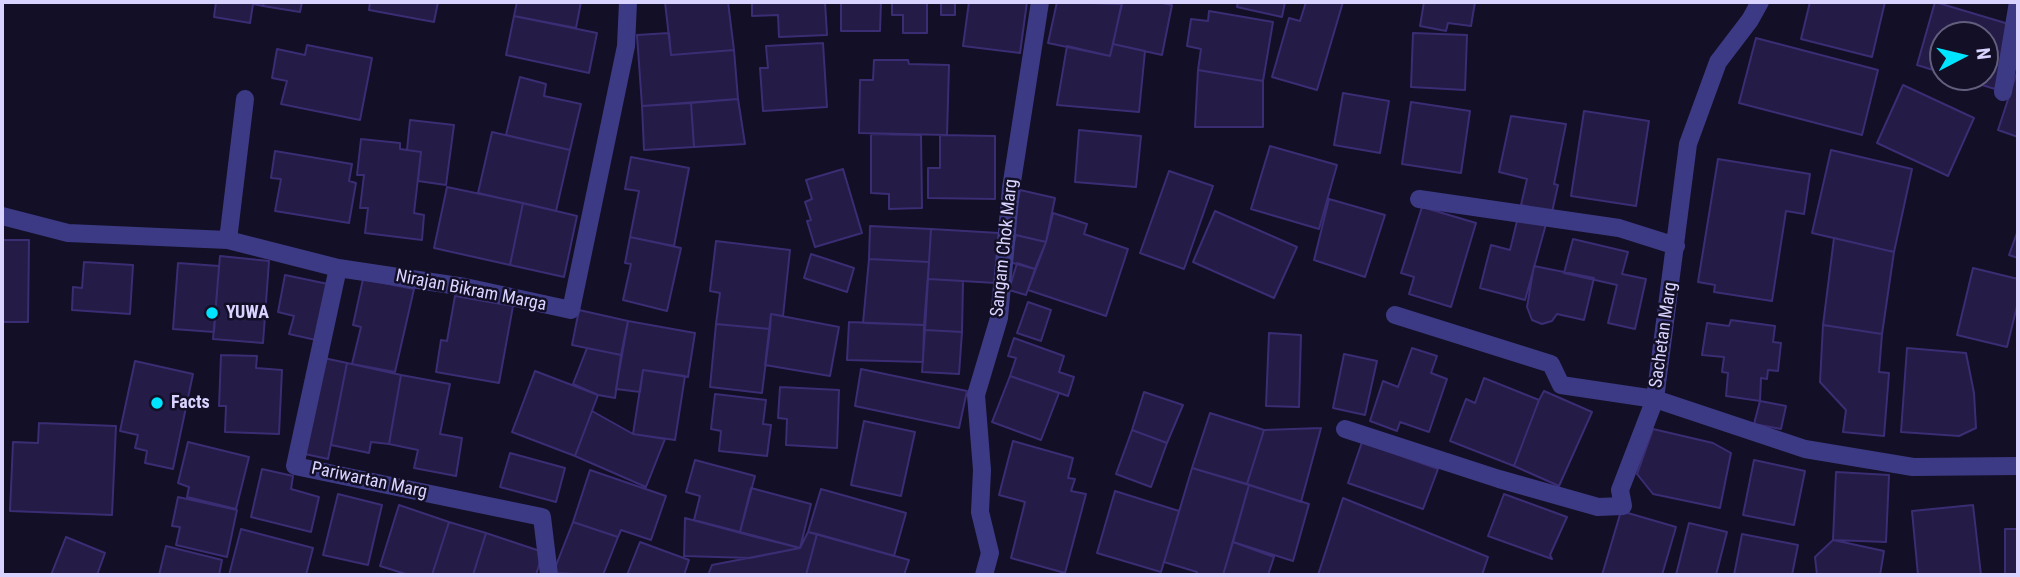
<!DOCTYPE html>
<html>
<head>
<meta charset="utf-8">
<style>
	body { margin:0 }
	#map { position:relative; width:2020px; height:577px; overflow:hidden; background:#130f26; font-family:"Roboto Condensed",sans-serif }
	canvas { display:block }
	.frame { position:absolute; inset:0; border:4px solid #d9d4ff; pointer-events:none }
	.north { position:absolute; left:1929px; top:21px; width:70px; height:70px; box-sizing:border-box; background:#130f26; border:2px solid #625e7d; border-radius:50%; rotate:83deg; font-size:19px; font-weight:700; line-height:28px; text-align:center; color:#d9d4ff }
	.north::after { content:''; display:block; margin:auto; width:24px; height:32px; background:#00e5ff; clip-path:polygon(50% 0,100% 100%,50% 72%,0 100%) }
</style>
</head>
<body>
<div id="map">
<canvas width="2020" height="577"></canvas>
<div class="frame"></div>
<div class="north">N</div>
</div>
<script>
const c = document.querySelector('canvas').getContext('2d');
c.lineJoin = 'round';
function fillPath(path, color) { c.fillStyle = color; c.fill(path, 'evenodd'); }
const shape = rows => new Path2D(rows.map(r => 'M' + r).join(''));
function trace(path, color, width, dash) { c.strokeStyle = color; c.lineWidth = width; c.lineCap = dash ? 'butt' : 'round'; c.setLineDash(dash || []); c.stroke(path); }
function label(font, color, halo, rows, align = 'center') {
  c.font = font + ' "Roboto Condensed",sans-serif'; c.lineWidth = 5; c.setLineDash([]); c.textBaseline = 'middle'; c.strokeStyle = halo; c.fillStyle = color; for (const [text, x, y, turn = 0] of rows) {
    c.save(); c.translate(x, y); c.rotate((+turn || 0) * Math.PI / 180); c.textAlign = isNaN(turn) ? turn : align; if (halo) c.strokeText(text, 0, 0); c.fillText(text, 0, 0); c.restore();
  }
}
const building = shape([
	[216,2,264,2,263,6,253,4,250,23,214,17,216,2],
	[264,2,302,2,300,12,263,6,264,2],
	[370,2,438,2,434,22,369,10,370,2],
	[517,2,581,2,576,28,514,16,517,2],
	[665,2,728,2,734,50,671,55,665,2],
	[752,2,825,2,827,35,779,37,778,15,752,16,752,2],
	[841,2,881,2,880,31,841,31,841,2],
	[892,2,927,2,927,33,903,33,903,15,892,15,892,2],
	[941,2,955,2,955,15,941,15,941,2],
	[969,2,1027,2,1020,53,963,46,969,2],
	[1057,2,1122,4,1110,56,1048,43,1057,2],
	[1122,2,1157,2,1172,5,1162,55,1113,44,1122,2],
	[1238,2,1285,2,1282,17,1237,7,1238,2],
	[1306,2,1343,2,1317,90,1272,77,1289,18,1300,21,1306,2],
	[1424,2,1475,2,1471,26,1448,23,1446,31,1420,26,1424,2],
	[1810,2,1885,2,1872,57,1801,39,1810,2],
	[1935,2,2012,25,1995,89,1956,77,1985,77,1985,35,1943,35,1943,73,1917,65,1935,2],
	[1209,11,1273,22,1263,81,1198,70,1201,49,1187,46,1191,19,1208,21,1209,11],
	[514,16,597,33,589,73,506,55,514,16],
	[669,33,671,55,734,50,738,99,642,106,637,35,669,33],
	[1413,33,1467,35,1465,90,1411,87,1413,33],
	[1756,38,1878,70,1862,135,1739,103,1756,38],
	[823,43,827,107,763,111,760,68,768,68,766,46,823,43],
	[1113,44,1145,51,1139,112,1057,105,1067,46,1110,56,1113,44],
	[307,45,372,58,360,120,281,104,287,81,272,78,277,49,305,55,307,45],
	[874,60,908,60,909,64,949,65,947,135,859,133,860,80,873,80,874,60],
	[2018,69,2018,137,1998,130,2018,69],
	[1198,70,1263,81,1263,127,1195,127,1198,70],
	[520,77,546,84,544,96,581,104,570,150,506,135,520,77],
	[1903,85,1974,118,1948,176,1877,143,1903,85],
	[1343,93,1389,101,1380,153,1334,145,1343,93],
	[738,99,745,144,694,147,691,103,738,99],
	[1411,102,1470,111,1461,173,1402,164,1411,102],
	[691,103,694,147,644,150,642,106,691,103],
	[1584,111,1649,121,1636,206,1571,196,1584,111],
	[1511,116,1566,124,1554,184,1558,185,1552,212,1521,205,1527,179,1499,172,1511,116],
	[410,120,454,125,446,185,418,181,421,152,407,150,410,120],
	[1079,130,1141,136,1136,187,1075,182,1079,130],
	[492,132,570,150,556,211,478,193,492,132],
	[871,134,921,135,922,208,889,209,889,194,871,193,871,134],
	[940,135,995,136,995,199,928,198,928,168,940,168,940,135],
	[361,139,400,143,400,149,421,152,414,213,424,215,422,240,365,233,368,208,360,208,364,175,357,175,361,139],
	[1270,146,1337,165,1319,229,1251,209,1270,146],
	[1831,150,1912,169,1894,252,1812,233,1831,150],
	[275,151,352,164,349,181,356,183,349,223,275,211,281,179,271,178,275,151],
	[631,157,689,168,674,246,630,237,639,191,625,189,631,157],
	[1718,159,1810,174,1804,214,1786,211,1772,301,1714,292,1715,285,1698,282,1718,159],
	[843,169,862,233,815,247,807,221,811,220,805,202,812,199,806,180,843,169],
	[1169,171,1213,186,1184,269,1140,253,1169,171],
	[447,187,523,203,510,265,434,248,447,187],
	[1020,190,1055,198,1046,242,1011,234,1020,190],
	[1329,199,1385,215,1365,277,1314,260,1329,199],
	[523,203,577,216,564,277,510,265,523,203],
	[1422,207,1476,223,1451,307,1409,294,1414,277,1401,273,1422,207],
	[1215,211,1297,247,1274,298,1193,262,1215,211],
	[1053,213,1087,224,1084,234,1128,249,1106,316,1028,290,1046,242,1053,213],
	[1518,217,1546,224,1525,300,1480,288,1491,245,1510,250,1518,217],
	[870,226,931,229,929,262,869,259,870,226],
	[931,229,999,233,996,283,928,279,931,229],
	[2018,230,2018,258,2009,255,2018,230],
	[1016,235,1046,242,1035,269,1009,262,1016,235],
	[630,237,681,248,667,311,623,300,631,264,625,263,630,237],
	[1834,238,1894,252,1882,334,1823,325,1834,238],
	[1573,239,1628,252,1622,274,1646,279,1635,329,1608,323,1617,285,1564,273,1573,239],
	[2,240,29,240,28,322,3,322,2,240],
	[716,241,790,250,783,316,771,314,770,329,716,324,720,293,710,291,716,241],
	[811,254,854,268,847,292,804,278,811,254],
	[220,256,269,261,263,343,213,339,220,256],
	[869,259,929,262,924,325,863,323,869,259],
	[84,262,133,265,130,314,72,310,73,287,82,288,84,262],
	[178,263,219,266,214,332,173,329,178,263],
	[1017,263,1035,269,1026,295,1009,290,1017,263],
	[1534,266,1594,278,1584,320,1557,314,1552,321,1542,324,1532,320,1527,307,1534,266],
	[1973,268,2018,279,2018,302,2007,347,1957,335,1973,268],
	[285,275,328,284,316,340,289,334,294,316,278,312,285,275],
	[363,279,414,289,395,372,352,364,361,327,353,325,363,279],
	[928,279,963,281,962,332,925,330,928,279],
	[455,296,513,306,499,383,436,372,441,340,447,341,455,296],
	[1028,302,1051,310,1041,341,1017,333,1028,302],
	[579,310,628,321,621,355,572,345,579,310],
	[771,314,839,327,830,376,765,365,771,314],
	[1731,320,1775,326,1773,342,1781,343,1778,371,1768,370,1767,379,1761,378,1760,401,1726,396,1728,373,1722,372,1724,357,1702,355,1707,323,1729,326,1731,320],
	[628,321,695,333,688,377,643,370,640,392,616,389,628,321],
	[849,322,924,325,923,362,847,360,849,322],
	[716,324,770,329,762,393,710,387,716,324],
	[1823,325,1882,334,1879,372,1889,373,1884,436,1843,432,1846,410,1820,382,1823,325],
	[925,330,962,332,959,374,922,372,925,330],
	[1269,333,1301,335,1299,407,1266,406,1269,333],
	[1014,338,1064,356,1059,372,1074,377,1068,396,1010,376,1016,358,1008,356,1014,338],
	[587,348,621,355,615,398,598,395,573,384,587,348],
	[1412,348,1437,356,1431,373,1447,379,1429,432,1400,422,1397,431,1370,421,1383,381,1398,387,1412,348],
	[1907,348,1966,353,1974,393,1976,428,1959,436,1901,432,1907,348],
	[1344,354,1377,361,1365,415,1333,408,1344,354],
	[221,355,257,356,256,368,282,370,279,434,225,432,226,406,219,406,221,355],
	[324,358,347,363,328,459,305,454,324,358],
	[135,361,193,374,173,469,145,463,147,451,135,448,138,435,120,431,135,361],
	[347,363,401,375,389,444,371,442,369,453,331,445,347,363],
	[861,369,967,391,959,428,855,406,861,369],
	[643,370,685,376,675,440,633,434,643,370],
	[535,371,598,395,575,456,512,432,535,371],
	[401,375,450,384,440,434,462,438,456,476,414,468,418,450,389,444,401,375],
	[1010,376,1059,393,1041,440,992,422,1010,376],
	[1484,378,1539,400,1514,466,1450,441,1466,399,1475,403,1484,378],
	[780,387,839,390,837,448,786,445,787,419,778,418,780,387],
	[1544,391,1592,412,1559,486,1514,466,1539,400,1544,391],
	[1144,392,1183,405,1167,443,1132,430,1144,392],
	[715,394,766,400,763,424,771,425,767,456,719,451,721,431,711,429,715,394],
	[1760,401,1786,406,1781,429,1754,424,1760,401],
	[592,411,633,434,665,439,646,487,575,456,592,411],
	[1210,413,1264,430,1247,484,1192,468,1210,413],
	[864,421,915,432,901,496,851,485,864,421],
	[39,423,116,426,112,515,10,511,13,442,38,443,39,423],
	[1321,428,1301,502,1247,484,1264,430,1321,428],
	[1653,429,1713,443,1731,453,1720,508,1653,494,1637,474,1653,429],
	[1132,430,1167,443,1151,487,1116,474,1132,430],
	[1013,441,1073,458,1068,478,1075,479,1071,491,1086,494,1065,573,1011,558,1025,502,999,495,1013,441],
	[188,442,249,457,236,509,187,497,189,487,178,483,188,442],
	[1362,442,1438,469,1423,509,1348,483,1362,442],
	[510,453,565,468,556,502,500,487,510,453],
	[695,460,755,476,740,532,694,520,700,496,686,492,695,460],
	[1754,460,1805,471,1794,525,1743,515,1754,460],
	[1192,468,1249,485,1223,575,1196,575,1197,572,1164,562,1192,468],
	[262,469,293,476,291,489,319,497,311,532,251,517,262,469],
	[590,470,666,496,651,540,621,530,618,537,573,522,590,470],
	[1836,472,1889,475,1886,542,1833,540,1836,472],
	[1249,485,1309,504,1293,561,1233,542,1249,485],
	[751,488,811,504,800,548,740,532,751,488],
	[821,489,906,513,894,556,808,532,821,489],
	[1115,491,1179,511,1161,572,1097,553,1115,491],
	[338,494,382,505,368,565,323,555,338,494],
	[1504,494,1567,517,1550,555,1552,559,1488,536,1504,494],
	[178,497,237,510,227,557,176,545,180,527,172,526,178,497],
	[1343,498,1488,557,1482,575,1318,575,1343,498],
	[399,505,449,522,432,575,409,575,380,566,399,505],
	[1973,505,1981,575,1918,575,1912,511,1973,505],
	[1621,511,1676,527,1662,575,1602,575,1621,511],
	[685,518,752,536,800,548,750,558,684,556,685,518],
	[449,522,486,533,473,575,432,575,449,522],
	[573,522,618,537,603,575,553,573,573,522],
	[1689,523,1727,532,1716,575,1676,575,1689,523],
	[241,529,313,548,306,575,229,575,241,529],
	[2005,529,2018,529,2018,575,2005,575,2005,529],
	[808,532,817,534,806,575,708,575,712,565,800,548,808,532],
	[486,533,543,552,536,575,473,575,486,533],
	[817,534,909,560,904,575,806,575,817,534],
	[1742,534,1798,545,1792,575,1734,575,1742,534],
	[66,537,105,553,97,575,51,575,66,537],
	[1833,540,1884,551,1880,575,1817,575,1815,557,1833,540],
	[640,542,689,560,684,575,627,575,640,542],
	[1233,542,1274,557,1268,575,1223,575,1233,542],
	[166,546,222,560,219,575,159,575,166,546]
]);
const minor = shape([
	[2003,92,2018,2],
	[1419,199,1619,228,1676,246],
	[2,216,68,233,228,240,338,268,465,287,571,310,626,46,628,2],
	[228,240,245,99],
	[338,268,295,466,542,517,549,575],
	[1395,315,1551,364,1561,385,1655,399,1805,449,1913,467,2018,466],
	[1345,429,1499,479,1598,507,1623,506,1620,490,1655,399,1688,144,1718,62,1750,20,1760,2],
	[984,575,990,553,980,512,982,470,976,395,999,318,1011,188,1040,2]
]);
const markers = [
	[212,313,7,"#00e5ff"],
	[157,403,7,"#00e5ff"]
];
const streetNames = [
	["Sangam Chok Marg",1005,248,-84],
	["Nirajan Bikram Marga",471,291,11],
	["Sachetan Marg",1664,335,-82],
	["Pariwartan Marg",369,481,12]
];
const poiNames = [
	["YUWA",226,313],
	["Facts",171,403]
];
fillPath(building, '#241b47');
trace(building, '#3b2d73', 2);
trace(minor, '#3d3a85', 18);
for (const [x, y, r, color] of markers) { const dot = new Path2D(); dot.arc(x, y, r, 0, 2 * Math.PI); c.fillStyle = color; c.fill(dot); trace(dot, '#130f26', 2.5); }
label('18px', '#d9d4ff', '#130f26', streetNames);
label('bold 18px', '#d9d4ff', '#130f26', poiNames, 'left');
</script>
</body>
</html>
